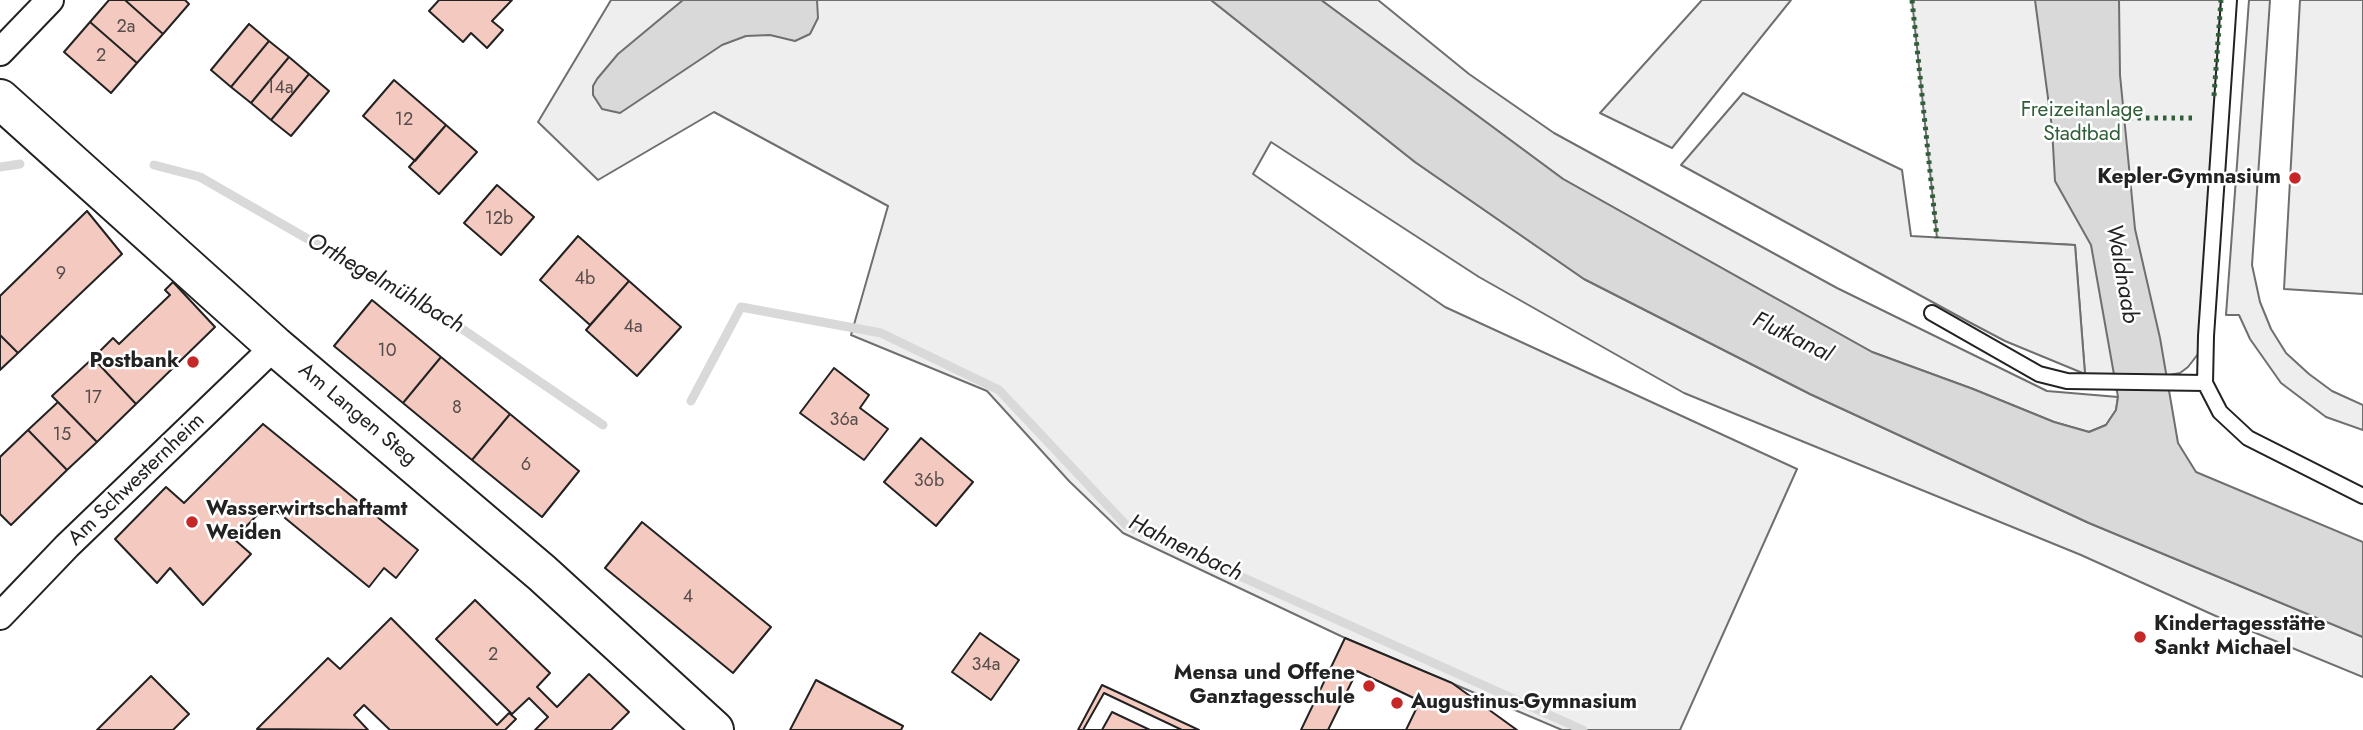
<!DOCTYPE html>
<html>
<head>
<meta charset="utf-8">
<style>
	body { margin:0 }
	canvas { display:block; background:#fff }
</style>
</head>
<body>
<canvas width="2363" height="730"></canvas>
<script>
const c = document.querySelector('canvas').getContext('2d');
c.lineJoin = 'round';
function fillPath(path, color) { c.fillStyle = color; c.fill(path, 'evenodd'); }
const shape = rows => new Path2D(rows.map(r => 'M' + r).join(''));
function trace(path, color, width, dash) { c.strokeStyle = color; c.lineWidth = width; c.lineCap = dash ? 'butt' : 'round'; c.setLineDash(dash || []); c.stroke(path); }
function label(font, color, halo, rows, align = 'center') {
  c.font = font + ' Jost,sans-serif'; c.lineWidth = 5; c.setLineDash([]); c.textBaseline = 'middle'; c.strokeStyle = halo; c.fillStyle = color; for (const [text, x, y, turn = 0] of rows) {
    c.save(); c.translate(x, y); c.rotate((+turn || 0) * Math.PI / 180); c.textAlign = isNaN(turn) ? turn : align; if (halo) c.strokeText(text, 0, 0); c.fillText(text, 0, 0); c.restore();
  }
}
const green = shape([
	[611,0,1211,0,1415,162,1584,279,1810,394,2089,523,2363,637,2363,677,2229,622,2081,555,1684,393,1479,277,1271,142,1253,174,1445,307,1797,469,1680,730,1562,730,1345,638,1123,533,1069,481,987,391,851,335,888,206,714,112,598,180,538,122,611,0],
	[1321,0,1378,0,1469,74,1554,133,1837,288,2047,391,2118,397,2116,410,2106,425,2089,432,2054,422,1973,389,1872,352,1563,179,1321,0],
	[1702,0,1791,0,1672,148,1600,113,1702,0],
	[1912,0,2221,0,2198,354,2188,367,2180,373,2164,376,2103,376,2085,374,2075,245,1937,238,1912,0],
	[2249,0,2270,0,2252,265,2260,302,2271,329,2286,353,2309,374,2332,391,2363,405,2363,430,2326,417,2281,383,2250,339,2239,315,2226,315,2249,0],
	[2300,0,2363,0,2363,294,2284,289,2300,0]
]);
const parking = shape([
	[1743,93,1902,170,1911,236,2075,245,2085,374,2005,341,1969,322,1681,165,1743,93]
]);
const water = shape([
	[683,0,817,0,818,18,810,34,795,41,770,35,746,36,722,45,620,113,602,109,593,95,593,86,597,79,618,54,683,0],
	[1211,0,1321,0,1563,179,1768,294,1872,352,1973,389,2054,422,2089,432,2106,425,2116,410,2118,397,2091,245,2055,181,2052,128,2035,0,2119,0,2120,75,2135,229,2160,338,2178,443,2196,472,2363,542,2363,637,2089,523,1810,394,1584,279,1415,162,1211,0]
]);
const stream = shape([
	[154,165,200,177,452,322,603,425],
	[0,167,20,164],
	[691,401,741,307,881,333,999,390,1126,525,1583,730]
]);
const building = shape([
	[109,0,125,0,163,34,137,63,90,22,109,0],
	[125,0,185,0,189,4,163,34,125,0],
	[439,0,512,0,492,21,503,30,487,48,471,33,463,42,429,11,439,0],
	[90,22,137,63,111,93,64,52,90,22],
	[249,24,269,41,231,87,211,70,249,24],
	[269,41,289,57,251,103,231,87,269,41],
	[289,57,309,74,271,120,251,103,289,57],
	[309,74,329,91,291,136,271,120,309,74],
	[394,80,446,125,415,161,363,116,394,80],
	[446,125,477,152,439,194,409,167,446,125],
	[497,185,534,217,501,255,464,223,497,185],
	[87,211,122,254,18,353,0,335,0,296,87,211],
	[578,236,629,281,590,325,540,280,578,236],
	[629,281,681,327,637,376,586,330,629,281],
	[173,282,215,327,136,404,93,358,113,338,119,344,170,295,165,290,173,282],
	[372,300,441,357,403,403,334,346,372,300],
	[0,335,18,353,0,370,0,335],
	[441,357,510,414,472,460,403,403,441,357],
	[93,358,136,404,97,442,52,396,93,358],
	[834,368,869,395,860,408,888,429,864,460,800,413,834,368],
	[58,402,97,442,67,470,28,430,58,402],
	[510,414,579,471,542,517,472,460,510,414],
	[263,424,418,550,396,578,384,568,369,587,268,504,234,539,251,554,203,605,170,568,157,583,115,539,166,487,184,503,263,424],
	[28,430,67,470,11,525,0,514,0,457,28,430],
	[921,438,973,482,936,526,884,482,921,438],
	[642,522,771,627,733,673,605,568,642,522],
	[475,600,550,673,537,687,557,707,589,674,629,712,611,730,535,730,548,717,529,698,512,714,436,639,475,600],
	[391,618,497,725,509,713,516,719,505,730,390,730,364,705,354,715,368,730,257,729,328,658,340,669,391,618],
	[980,633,1019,660,991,700,952,672,980,633],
	[1345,638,1452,683,1517,730,1301,730,1345,638],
	[1357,671,1420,701,1406,730,1328,730,1357,671],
	[151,676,189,714,173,730,97,730,151,676],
	[816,680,903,726,901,730,790,730,816,680],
	[1102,685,1199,730,1078,730,1102,685],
	[1104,693,1182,730,1150,730,1112,712,1102,730,1083,730,1104,693]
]);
const lane = shape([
	[2229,0,2206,336,2205,383,2220,412,2248,438,2363,496],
	[1932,313,2039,374,2067,381,2205,383]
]);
const street = shape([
	[0,52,50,0],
	[0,616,67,546,275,346]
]);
const secondary = shape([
	[0,99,275,346,542,573,714,730]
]);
const hedge = shape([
	[1912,0,1937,238],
	[2214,96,2221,0],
	[2129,118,2196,118]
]);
const markers = [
	[2295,178,7,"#c62828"],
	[193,362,7,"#c62828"],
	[192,522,7,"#c62828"],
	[2140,637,7,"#c62828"],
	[1369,686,7,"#c62828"],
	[1397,703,7,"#c62828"]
];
const numberNames = [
	["2a",126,28],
	["2",101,57],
	["14a",280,89],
	["12",404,121],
	["12b",499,220],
	["9",61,275],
	["4b",585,280],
	["4a",633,328],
	["10",387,352],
	["17",93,399],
	["8",457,409],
	["36a",844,421],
	["15",62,436],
	["6",526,466],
	["36b",929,482],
	["4",688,598],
	["2",493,656],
	["34a",986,666]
];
const parkNames = [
	["Freizeitanlage",2082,111],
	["Stadtbad",2082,135]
];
const poiNames = [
	["Kepler-Gymnasium",2281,178],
	["Postbank",179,362],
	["Wasserwirtschaftamt",206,510,"left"],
	["Weiden",206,534,"left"],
	["Kindertagesstätte",2154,625,"left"],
	["Sankt Michael",2154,649,"left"],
	["Mensa und Offene",1355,674],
	["Ganztagesschule",1355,698],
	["Augustinus-Gymnasium",1411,703,"left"]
];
const streetNames = [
	["Am Langen Steg",357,415,40],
	["Am Schwesternheim",137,480,-44]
];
const waterNames = [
	["Waldnaab",2121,274,80],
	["Orthegelmühlbach",385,284,30],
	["Flutkanal",1792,338,26],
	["Hahnenbach",1185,549,26]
];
fillPath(green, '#eee');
trace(green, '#6f6f6f', 2);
fillPath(parking, '#ededed');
trace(parking, '#6f6f6f', 2);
fillPath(water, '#d9d9d9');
trace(water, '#6f6f6f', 2);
trace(stream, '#d9d9d9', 9);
fillPath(building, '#f3c9c0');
trace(building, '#222', 2);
trace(lane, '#222', 18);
trace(street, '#222', 30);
trace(secondary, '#222', 42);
trace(lane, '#fff', 14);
trace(street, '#fff', 26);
trace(secondary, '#fff', 38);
trace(hedge, '#2f5e38', 5, [3.5, 5]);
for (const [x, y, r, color] of markers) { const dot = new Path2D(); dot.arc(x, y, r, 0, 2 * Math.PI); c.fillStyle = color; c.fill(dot); trace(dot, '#fff', 2.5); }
label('18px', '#564c4a', null, numberNames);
label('21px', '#2f5e38', '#fff', parkNames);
label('bold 21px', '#222', '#fff', poiNames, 'right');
label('21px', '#222', '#fff', streetNames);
label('italic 23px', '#222', '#fff', waterNames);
</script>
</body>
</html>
